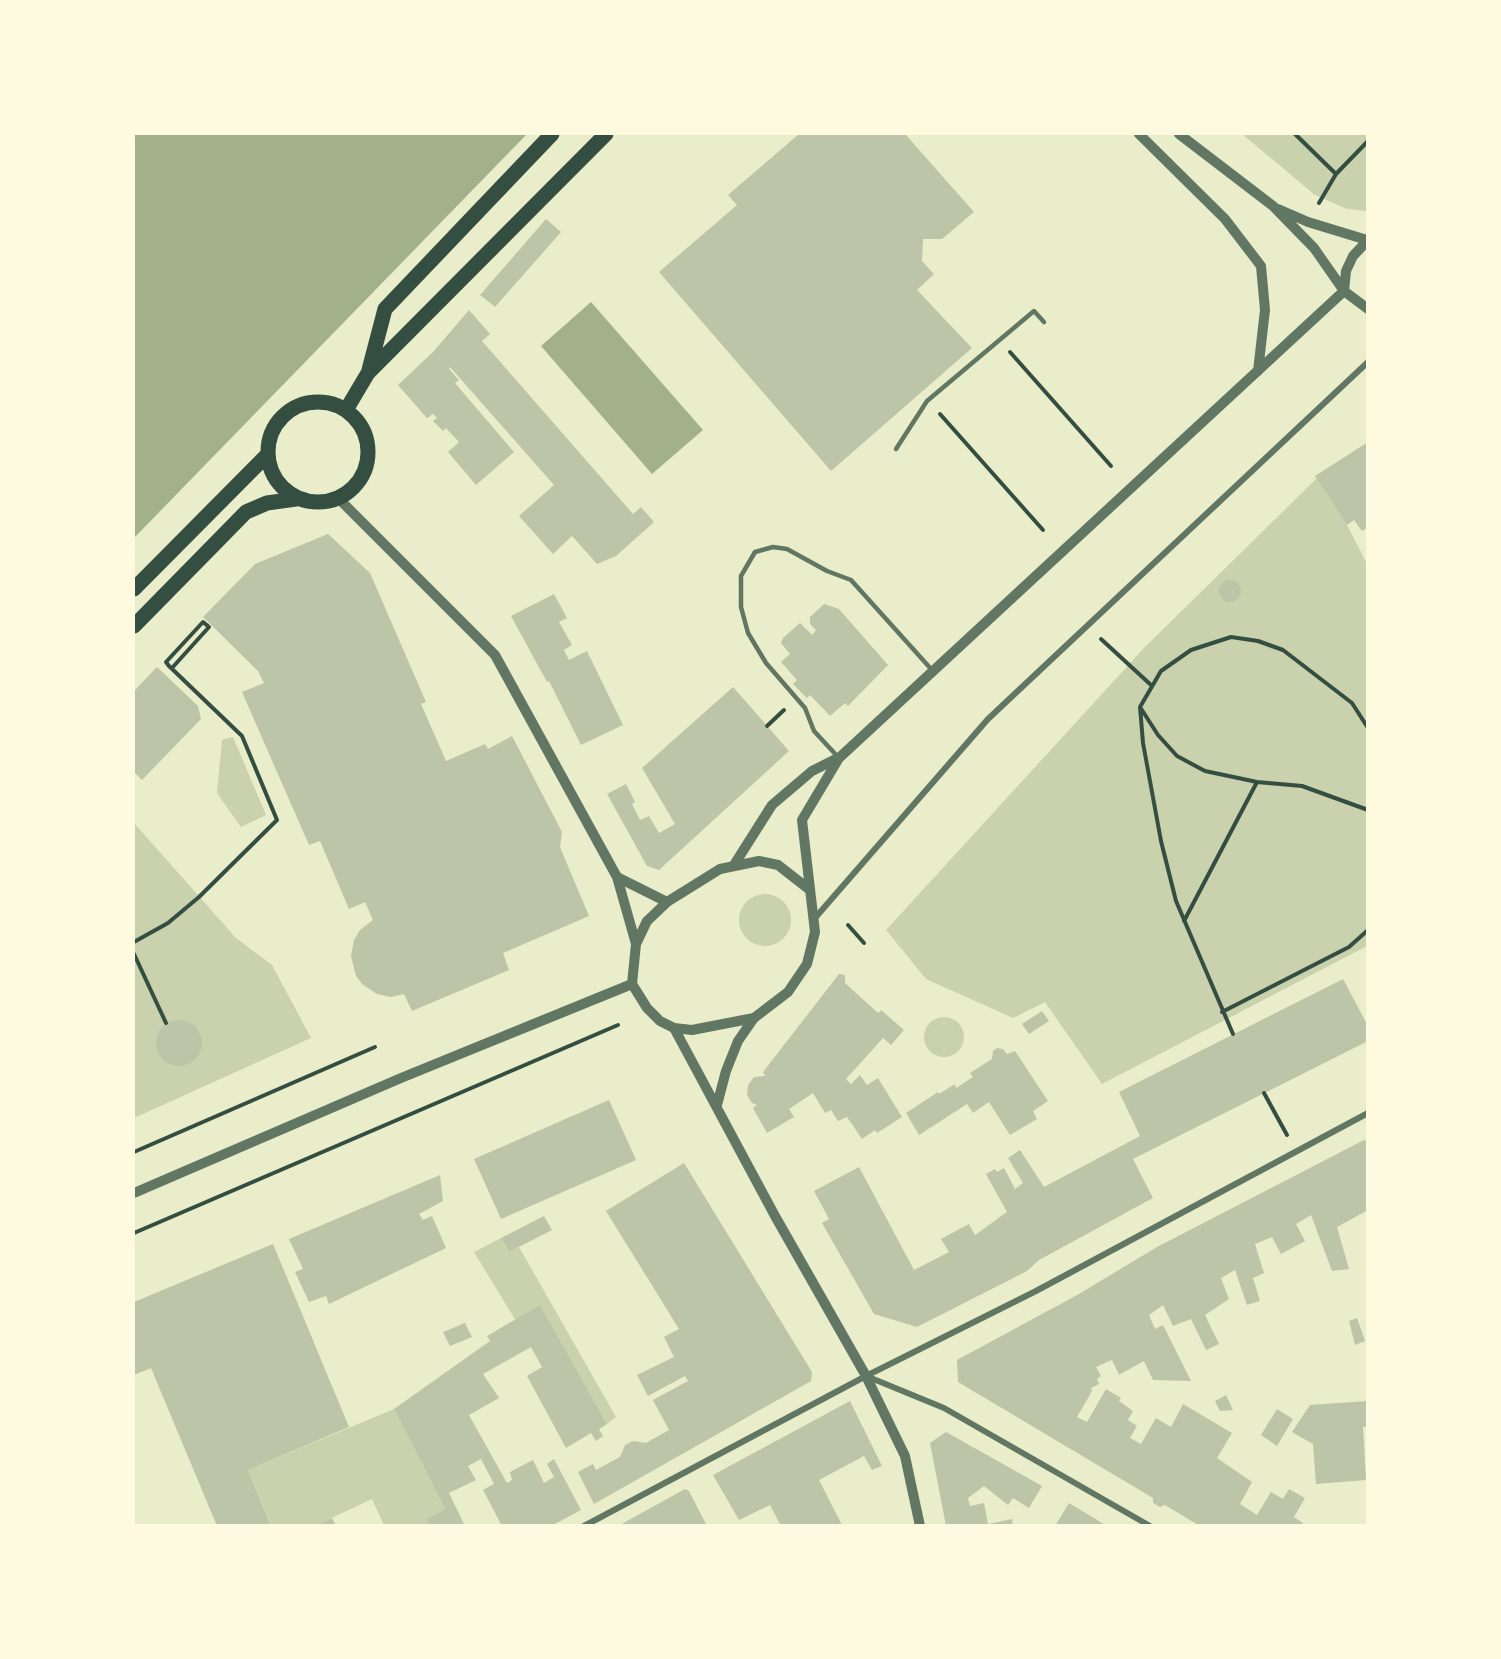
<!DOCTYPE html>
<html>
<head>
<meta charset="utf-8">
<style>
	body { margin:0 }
	#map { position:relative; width:1501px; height:1659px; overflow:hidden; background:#e9edc9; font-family:Signika,sans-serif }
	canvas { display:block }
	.frame { position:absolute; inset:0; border:135px solid #fefae0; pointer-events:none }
</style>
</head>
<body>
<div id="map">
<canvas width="1501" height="1659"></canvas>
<div class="frame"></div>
</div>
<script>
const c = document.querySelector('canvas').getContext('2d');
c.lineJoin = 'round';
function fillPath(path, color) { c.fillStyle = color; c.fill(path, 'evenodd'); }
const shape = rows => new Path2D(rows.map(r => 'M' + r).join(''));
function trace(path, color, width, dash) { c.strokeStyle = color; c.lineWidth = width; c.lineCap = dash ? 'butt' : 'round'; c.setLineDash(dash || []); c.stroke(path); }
const green = shape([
	[1242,134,1367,134,1367,211,1347,209,1315,195],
	[1317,478,1347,525,1367,564,1367,946,1102,1084,1045,1002,1013,1018,926,979,886,930,1144,648],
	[233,737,266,815,241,827,217,793,222,740],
	[134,823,236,938,272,965,311,1038,134,1118],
	'739 920a26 26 0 1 1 52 0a26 26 0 1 1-52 0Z',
	'924 1037a20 20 0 1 1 40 0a20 20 0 1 1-40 0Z',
	[501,1238,509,1252,519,1247,616,1417,607,1424,540,1306,516,1321,474,1252],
	[394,1409,445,1509,426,1519,429,1525,384,1525,372,1499,321,1523,322,1525,271,1525,248,1470]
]);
const water = shape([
	[134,134,527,134,134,538],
	[591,302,703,430,652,474,541,346]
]);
const building = shape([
	[799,134,905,134,974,212,942,239,923,239,922,261,934,274,917,290,972,348,831,471,659,272,737,205,728,195],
	[546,219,561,232,495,307,480,295],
	[469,310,490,334,482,341,633,514,641,507,654,522,616,556,597,564,572,536,553,554,519,516,554,485,450,367,449,369,459,380,455,383,514,452,476,485,448,452,459,442,446,428,443,431,433,421,437,418,433,414,427,418,398,385,434,351],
	[1368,442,1368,527,1362,531,1354,520,1347,525,1315,476],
	[328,534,370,573,426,702,421,704,446,761,485,744,488,749,512,736,562,832,560,847,589,916,503,953,509,970,412,1011,404,994,391,997,377,994,362,984,356,976,351,956,354,940,360,930,373,920,365,902,349,909,320,841,309,845,242,692,264,683,258,671,203,617,255,564],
	'1219 591a11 11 0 1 1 22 0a11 11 0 1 1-22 0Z',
	[554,594,567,618,559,622,572,645,564,650,569,660,587,651,623,725,581,745,549,681,547,682,511,616],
	[824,604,839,609,888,665,848,706,845,703,830,716,810,695,807,698,793,684,797,680,781,662,790,654,781,643,783,638,800,623,812,635,816,630,810,624,810,617],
	[157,667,198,706,201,719,142,780,134,772,134,691],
	[733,687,789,751,659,870,647,866,607,794,626,784,635,802,632,804,640,820,649,816,659,833,675,824,642,768],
	[839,974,845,975,845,983,878,1013,881,1010,904,1030,891,1045,883,1038,846,1079,851,1084,860,1075,867,1085,878,1078,902,1117,877,1133,875,1130,862,1139,847,1117,838,1121,831,1110,825,1113,813,1093,789,1109,794,1117,767,1133,753,1108,757,1105,752,1103,747,1095,748,1085,754,1077,765,1076,763,1072],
	[1343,979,1368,1026,1368,1041,1133,1159,1153,1198,1039,1260,1027,1271,917,1327,874,1314,822,1223,829,1219,814,1191,859,1167,914,1270,949,1252,941,1239,969,1224,975,1235,1007,1212,986,1174,995,1169,997,1172,1004,1168,1015,1189,1023,1183,1008,1158,1020,1150,1044,1187,1140,1136,1119,1092],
	[1042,1011,1049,1021,1029,1034,1022,1024],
	'156 1043a23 23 0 1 1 46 0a23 23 0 1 1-46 0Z',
	[997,1048,1003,1049,1007,1054,1015,1051,1048,1101,1033,1111,1037,1119,1010,1135,989,1102,973,1113,967,1104,919,1135,906,1113,938,1092,939,1094,955,1084,956,1088,973,1077,970,1073,992,1059,993,1051],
	[609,1100,636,1160,501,1219,474,1159],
	[1364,1140,1368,1141,1368,1210,1337,1227,1349,1269,1332,1271,1311,1215,1296,1224,1305,1241,1281,1254,1272,1237,1255,1244,1264,1273,1253,1278,1260,1301,1247,1305,1235,1270,1221,1278,1229,1299,1205,1315,1219,1344,1206,1350,1191,1319,1173,1326,1163,1305,1149,1315,1155,1329,1163,1325,1191,1381,1153,1380,1144,1361,1119,1375,1112,1360,1096,1367,1101,1376,1097,1379,1099,1384,1091,1388,1092,1391,1077,1417,1087,1422,1106,1389,1121,1398,1119,1401,1133,1411,1128,1420,1137,1426,1130,1438,1141,1444,1156,1418,1171,1427,1183,1404,1232,1433,1217,1458,1252,1482,1240,1504,1257,1515,1271,1492,1283,1499,1289,1489,1305,1498,1294,1517,1303,1523,1301,1526,1200,1526,1165,1505,1160,1507,1153,1503,1153,1498,958,1382,957,1360,1079,1294,1157,1247],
	[684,1163,812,1372,811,1381,594,1504,578,1472,593,1464,596,1470,620,1457,625,1445,633,1441,646,1443,669,1430,653,1400,688,1381,685,1376,648,1396,637,1375,674,1357,664,1337,679,1329,606,1211],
	[440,1175,443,1201,419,1214,423,1220,432,1216,446,1248,329,1304,326,1296,309,1302,295,1272,303,1269,289,1239],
	[544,1216,552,1230,509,1252,501,1238],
	[273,1244,349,1427,248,1470,271,1526,217,1526,151,1368,134,1375,134,1302],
	[540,1305,607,1424,599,1429,603,1436,596,1441,591,1433,566,1448,527,1376,542,1367,531,1347,483,1374,499,1398,469,1415,507,1483,512,1480,510,1472,533,1460,544,1483,554,1477,547,1464,554,1459,581,1510,551,1526,502,1526,483,1490,494,1484,481,1459,468,1466,476,1480,449,1493,465,1526,429,1526,426,1519,445,1509,394,1409,490,1341,487,1336],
	[1357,1318,1365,1341,1355,1345,1349,1321],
	[465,1323,472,1337,450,1346,443,1332],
	[1226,1395,1233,1410,1220,1411,1215,1401],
	[850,1401,882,1466,872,1470,864,1456,819,1480,842,1525,781,1526,770,1505,739,1520,713,1475],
	[1368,1401,1368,1427,1363,1427,1366,1480,1316,1484,1313,1444,1292,1432,1310,1405],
	[1277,1409,1293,1419,1277,1446,1261,1435],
	[946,1432,1042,1486,1029,1508,1013,1498,1008,1505,984,1486,968,1498,970,1506,984,1503,988,1524,1012,1519,1013,1526,946,1526,930,1443],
	[685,1489,689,1491,707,1526,618,1526],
	[1069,1503,1107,1526,1055,1526],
	[332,1518,336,1526,322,1526,321,1523]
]);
const path = shape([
	[1295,134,1336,174],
	[1319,203,1336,174,1368,141],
	[1010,352,1111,466],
	[940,414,1043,530],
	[1101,639,1151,685],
	[1140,707,1161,671,1191,650,1231,637,1258,641,1283,650,1352,703,1368,728],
	[767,726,784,710],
	[1184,921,1257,782],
	[848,925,864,943],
	[134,942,168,923,199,897,277,820,242,736,169,666,166,662,203,622,209,627,172,668],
	[134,954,166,1023],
	[1222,1012,1349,947,1368,930],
	[1233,1034,1176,901,1161,841,1143,743,1140,707,1158,735,1177,756,1205,771,1257,782,1302,786,1368,810],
	[1264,1093,1287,1135],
	[134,1152,375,1047],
	[134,1233,618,1025]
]);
const service = shape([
	[896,449,927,401,1034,311,1044,322],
	[838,757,814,731,805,708,766,663,748,633,741,607,741,576,755,552,773,547,787,549,827,571,851,580,932,670]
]);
const minor = shape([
	[815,918,988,719,1368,362],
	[866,1376,944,1408,1150,1526],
	[584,1526,866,1376,1036,1291,1368,1113]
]);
const tertiary = shape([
	[1139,134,1225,219,1261,266,1265,310,1258,371],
	[1179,134,1273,206,1314,248,1344,291,1368,309],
	[1278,209,1308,222,1367,240],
	[339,499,495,655,617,877,636,944],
	[734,865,772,805,812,771,838,758],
	[617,877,667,902],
	[632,984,647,1008,660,1021,674,1028,692,1030,754,1018,788,992,807,964,815,932,802,820,839,758,1344,291,1346,271,1353,256,1368,240],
	[632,984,636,944,647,921,667,902,720,869,759,861,778,865,810,890],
	[674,1028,775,1216,866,1376,905,1456,920,1526],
	[717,1105,726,1071,738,1041,754,1018],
	[134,1193,401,1078,632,984]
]);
const primary = shape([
	[369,370,385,309,552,134],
	'268 452a50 50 0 1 1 100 0a50 50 0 1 1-100 0Z',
	[346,410,368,373,606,134],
	[134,589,267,455],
	[134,626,246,512,267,503,296,499]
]);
fillPath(green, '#cad2ad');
fillPath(water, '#a3b18a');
fillPath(building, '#bcc5a7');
trace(path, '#344e41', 4);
trace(service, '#617663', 4.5);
trace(minor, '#617663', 6);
trace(tertiary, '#617663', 10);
trace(primary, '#344e41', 15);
</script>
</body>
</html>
